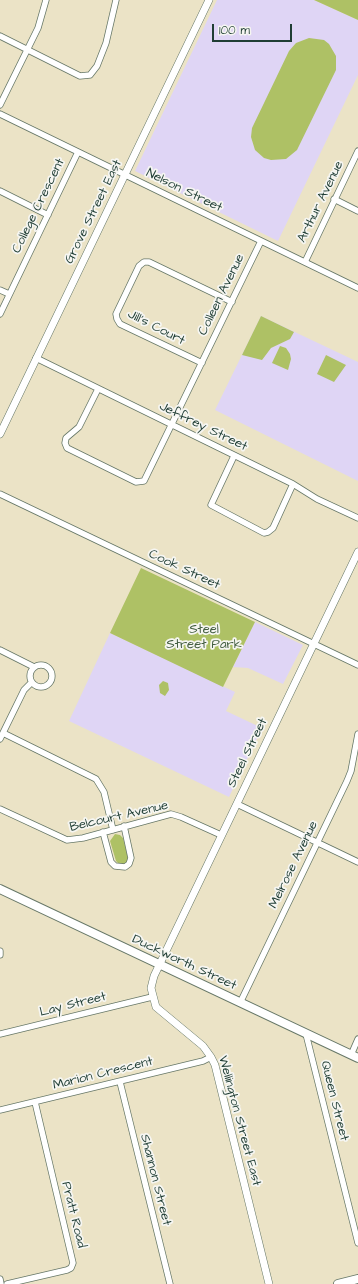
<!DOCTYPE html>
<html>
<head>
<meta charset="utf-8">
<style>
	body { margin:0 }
	#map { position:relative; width:358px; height:1284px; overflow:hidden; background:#ebe3c6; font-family:"Architects Daughter",sans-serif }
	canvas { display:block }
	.scale { position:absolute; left:212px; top:24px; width:80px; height:18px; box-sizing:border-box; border:2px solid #1f3d34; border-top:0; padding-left:5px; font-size:12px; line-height:14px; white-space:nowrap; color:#1f3d34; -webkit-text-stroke:3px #f6f6f2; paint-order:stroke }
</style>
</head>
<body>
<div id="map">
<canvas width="358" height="1284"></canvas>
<div class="scale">100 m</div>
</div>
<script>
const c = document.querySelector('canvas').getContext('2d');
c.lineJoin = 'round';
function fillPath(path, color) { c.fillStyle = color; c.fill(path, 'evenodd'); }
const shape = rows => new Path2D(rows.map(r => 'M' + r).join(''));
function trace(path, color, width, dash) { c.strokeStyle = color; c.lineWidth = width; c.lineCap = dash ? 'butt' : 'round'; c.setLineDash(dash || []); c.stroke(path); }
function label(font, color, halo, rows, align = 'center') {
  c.font = font + ' "Architects Daughter",sans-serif'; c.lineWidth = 3.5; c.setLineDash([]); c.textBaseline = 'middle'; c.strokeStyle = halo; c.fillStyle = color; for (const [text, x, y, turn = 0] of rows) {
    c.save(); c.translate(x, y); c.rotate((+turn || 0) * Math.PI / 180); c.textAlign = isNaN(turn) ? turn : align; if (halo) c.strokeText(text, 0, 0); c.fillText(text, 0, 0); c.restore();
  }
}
const built = shape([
	[217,0,314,0,358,20,358,75,278,241,135,171],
	[261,316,358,362,358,481,215,410],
	[255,622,303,645,283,684,248,668,233,667],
	[110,633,235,692,226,711,262,728,229,797,69,721]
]);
const green = shape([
	[314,0,358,0,358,20],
	[309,38,324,40,329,44,336,56,336,70,297,150,286,159,271,160,264,158,255,150,251,137,252,128,289,51,296,43],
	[261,316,294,332,290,339,271,348,262,360,242,355],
	[280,346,286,348,290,354,291,359,288,370,272,363],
	[326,355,346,365,334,382,317,374],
	[141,568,255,622,223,687,110,633],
	[163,681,168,683,169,690,165,696,160,693,159,685],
	[115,834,120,835,123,838,128,858,127,862,124,865,120,865,116,861,110,841]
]);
const minor = shape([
	[0,36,80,76,90,75,97,66,106,43,116,0],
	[0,105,38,28,46,0],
	[0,114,358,288],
	[0,191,48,215],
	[334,199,358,211],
	[305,262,358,151],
	[0,290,9,294],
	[0,314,78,152],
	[36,358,293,484,317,499,358,518],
	[202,363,120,324,117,319,116,314,139,266,144,262,149,262,232,302],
	[98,389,79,427,66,438,65,443,67,448,136,482,144,481,261,241],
	[234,456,211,505,264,533,268,532,273,528,293,484],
	[0,494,358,665],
	[0,650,34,667],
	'30 676a11 11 0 1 1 22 0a11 11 0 1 1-22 0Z',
	[3,733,96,779,104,792,113,830],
	[0,739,24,690,32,682],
	[237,804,358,862],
	[0,809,67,840,83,838,171,814,181,817,221,835],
	[103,832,111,862,115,866,125,867,129,864,131,858,124,826],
	[0,951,0,955],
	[240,1003,347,781,351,771,358,734],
	[0,1034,152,997],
	[306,1034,358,1243],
	[351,1055,358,1039],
	[120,1082,170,1284],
	[0,1110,203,1061,211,1057],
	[0,1279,1,1284],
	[7,1284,67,1270,71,1268,73,1263,35,1102]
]);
const tertiary = shape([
	[0,434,209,0],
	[269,1284,215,1065,211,1057,203,1046,156,1007,151,988,154,976,358,552]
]);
const secondary = shape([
	[0,889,358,1058],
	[338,1284,358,1279]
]);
const streetNames = [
	["Nelson Street",184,191,26],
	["Arthur Avenue",321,202,-64],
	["College Crescent",39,206,-64],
	["Grove Street East",94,212,-64],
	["Colleen Avenue",222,295,-64],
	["Jill's Court",156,328,27],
	["Jeffrey Street",203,427,26],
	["Cook Street",184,570,25],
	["Steel Street",248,753,-64],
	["Belcourt Avenue",119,817,-13],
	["Melrose Avenue",294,865,-64],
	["Duckworth Street",184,963,25],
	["Lay Street",73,1005,-14],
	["Marion Crescent",103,1074,-14],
	["Queen Street",334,1101,76],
	["Wellington Street East",239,1121,75],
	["Shannon Street",155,1180,76],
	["Pratt Road",73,1215,76]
];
const parkNames = [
	["Steel",204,630],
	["Street Park",204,645]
];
fillPath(built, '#dfd5f5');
fillPath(green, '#aec165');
trace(minor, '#667767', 7);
trace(tertiary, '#667767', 8);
trace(secondary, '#667767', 10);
trace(minor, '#fff', 5.5);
trace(tertiary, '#fff', 7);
trace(secondary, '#fff', 8);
label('13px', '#1f3d34', '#f6f6f2', streetNames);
label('13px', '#435e40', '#f6f6f2', parkNames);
</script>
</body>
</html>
